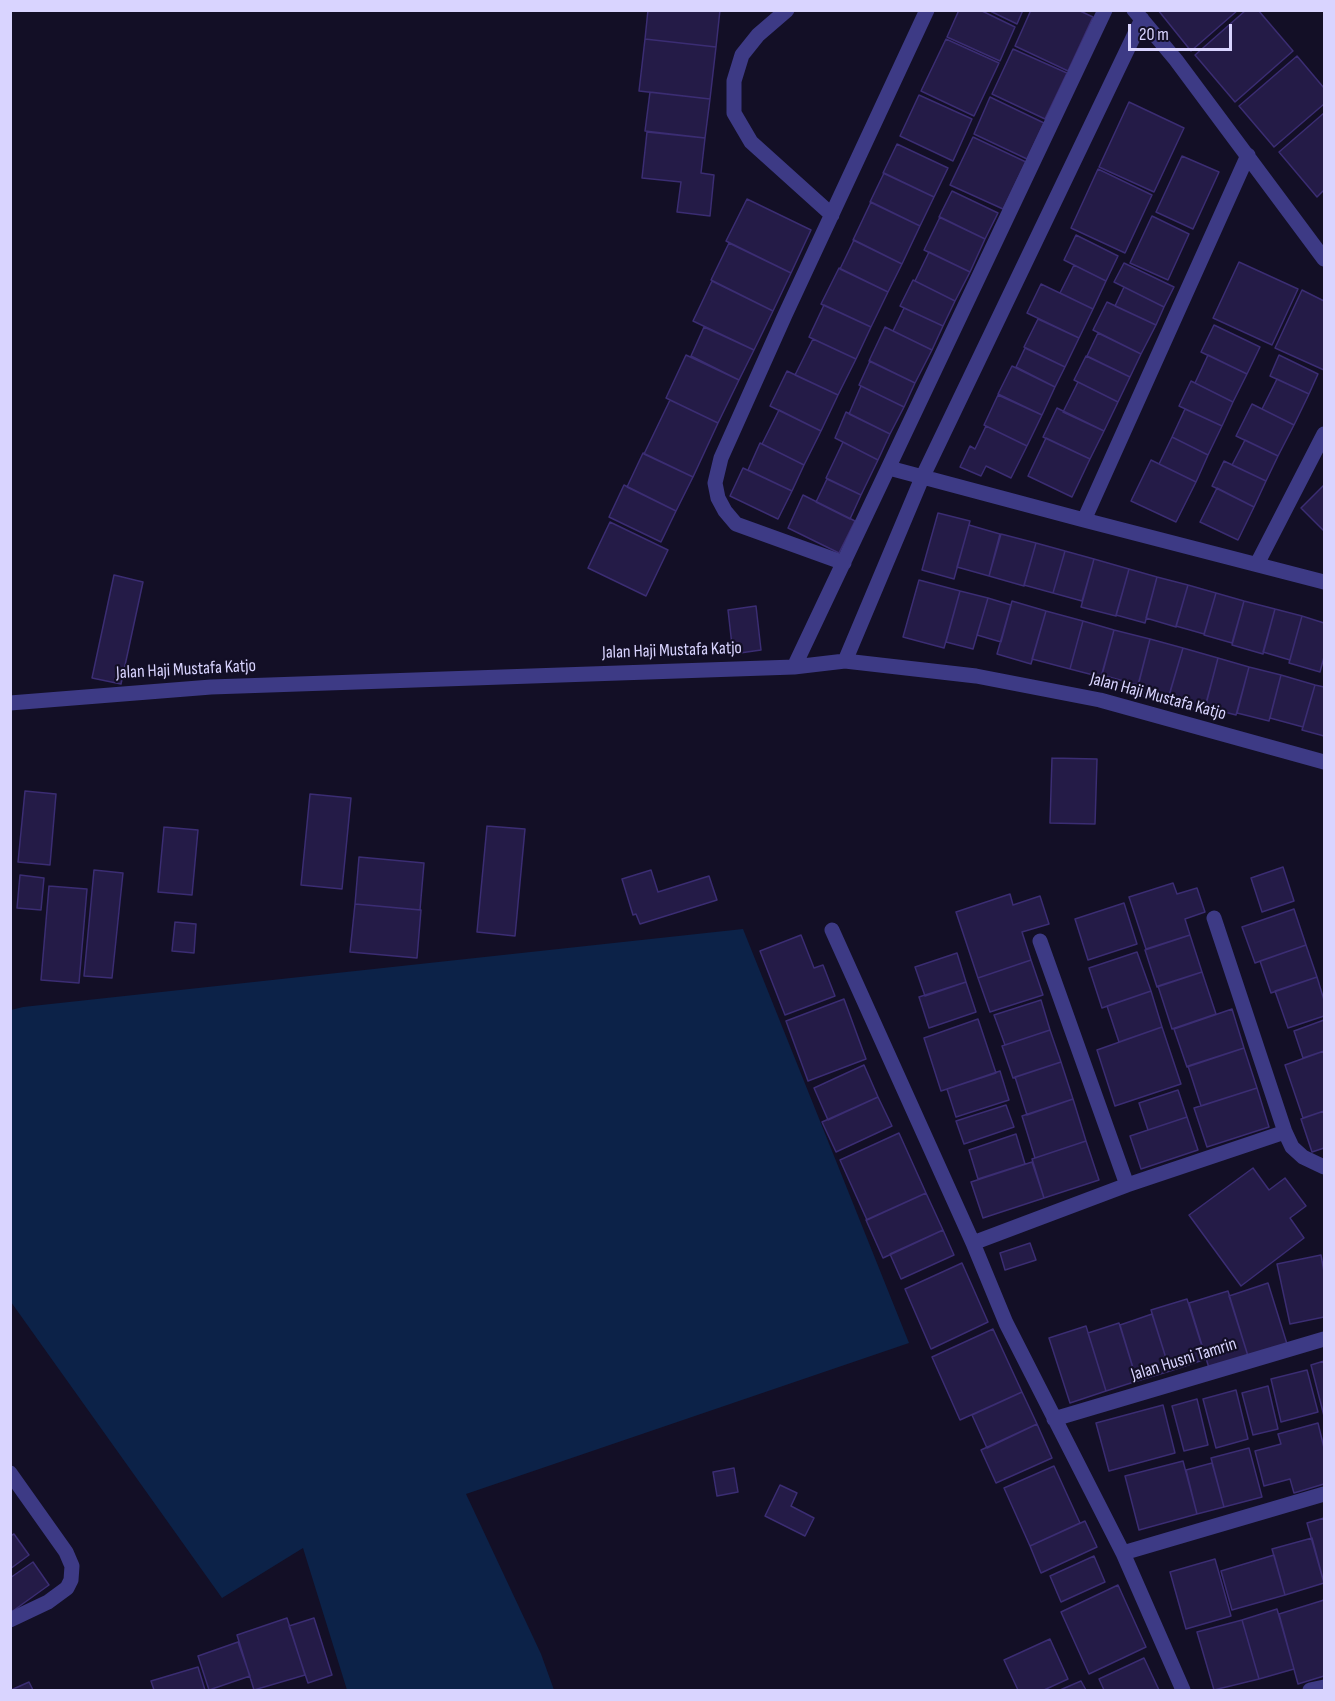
<!DOCTYPE html>
<html>
<head>
<meta charset="utf-8">
<style>
	body { margin:0 }
	#map { position:relative; width:1335px; height:1701px; overflow:hidden; background:#130f26; font-family:"Sofia Sans Condensed",sans-serif }
	canvas { display:block }
	.frame { position:absolute; inset:0; border:12px solid #d9d4ff; pointer-events:none }
	.scale { position:absolute; left:1128px; top:24px; width:104px; height:27px; box-sizing:border-box; border:3px solid #d9d4ff; border-top:0; padding-left:8px; font-size:18px; line-height:21px; white-space:nowrap; color:#d9d4ff; -webkit-text-stroke:4px #130f26; paint-order:stroke }
</style>
</head>
<body>
<div id="map">
<canvas width="1335" height="1701"></canvas>
<div class="frame"></div>
<div class="scale">20 m</div>
</div>
<script>
const c = document.querySelector('canvas').getContext('2d');
c.lineJoin = 'round';
function fillPath(path, color) { c.fillStyle = color; c.fill(path, 'evenodd'); }
const shape = rows => new Path2D(rows.map(r => 'M' + r).join(''));
function trace(path, color, width, dash) { c.strokeStyle = color; c.lineWidth = width; c.lineCap = dash ? 'butt' : 'round'; c.setLineDash(dash || []); c.stroke(path); }
function label(font, color, halo, rows, align = 'center') {
  c.font = font + ' "Sofia Sans Condensed",sans-serif'; c.lineWidth = 4.5; c.setLineDash([]); c.textBaseline = 'middle'; c.strokeStyle = halo; c.fillStyle = color; for (const [text, x, y, turn = 0] of rows) {
    c.save(); c.translate(x, y); c.rotate((+turn || 0) * Math.PI / 180); c.textAlign = isNaN(turn) ? turn : align; if (halo) c.strokeText(text, 0, 0); c.fillText(text, 0, 0); c.restore();
  }
}
const water = shape([
	[743,929,909,1343,466,1494,541,1654,554,1690,347,1690,303,1548,222,1598,11,1302,11,1010,23,1007]
]);
const building = shape([
	[648,10,720,10,716,47,645,39,648,10],
	[959,10,980,10,1015,27,1000,61,947,37,959,10],
	[988,10,1023,10,1017,24,988,10],
	[1031,10,1078,10,1093,17,1068,71,1015,46,1031,10],
	[1158,10,1238,10,1191,51,1158,10],
	[1246,10,1258,10,1293,51,1235,102,1195,55,1246,10],
	[645,39,716,47,710,99,639,91,645,39],
	[946,39,999,63,974,116,921,91,946,39],
	[1013,49,1067,73,1045,119,992,94,1013,49],
	[1297,56,1324,88,1324,104,1274,147,1239,106,1297,56],
	[650,92,710,99,705,138,645,131,650,92],
	[919,95,972,119,953,161,900,136,919,95],
	[990,97,1044,123,1027,159,974,134,990,97],
	[1129,102,1184,128,1154,192,1099,167,1129,102],
	[1324,113,1324,190,1317,197,1279,152,1324,113],
	[647,132,705,138,701,173,714,175,710,216,677,212,681,182,642,178,647,132],
	[973,137,1026,162,1003,209,950,185,973,137],
	[897,144,948,168,934,197,883,173,897,144],
	[1182,156,1219,172,1193,229,1156,212,1182,156],
	[1098,169,1152,195,1125,253,1071,228,1098,169],
	[884,173,934,197,920,226,870,202,884,173],
	[952,191,998,213,985,239,939,217,952,191],
	[747,199,811,230,791,273,726,241,747,199],
	[871,202,920,226,902,264,853,240,871,202],
	[1152,216,1189,234,1168,280,1130,263,1152,216],
	[940,217,985,239,970,272,924,250,940,217],
	[1076,235,1118,256,1106,281,1064,260,1076,235],
	[854,240,902,264,888,292,840,269,854,240],
	[729,243,791,273,773,311,711,280,729,243],
	[929,252,970,272,955,301,915,281,929,252],
	[1239,262,1298,289,1272,345,1213,318,1239,262],
	[1124,263,1174,287,1164,307,1114,282,1124,263],
	[1074,265,1106,281,1093,309,1060,293,1074,265],
	[839,268,888,292,871,327,821,304,839,268],
	[913,280,955,301,943,326,900,306,913,280],
	[712,281,773,311,754,350,693,321,712,281],
	[1041,284,1093,309,1079,338,1027,313,1041,284],
	[1124,287,1164,307,1156,325,1115,306,1124,287],
	[1302,290,1324,301,1324,370,1275,348,1302,290],
	[1107,302,1156,325,1141,354,1093,330,1107,302],
	[824,305,871,327,856,359,809,337,824,305],
	[904,308,943,326,932,350,893,331,904,308],
	[1038,319,1079,338,1065,367,1024,347,1038,319],
	[1214,325,1260,347,1247,374,1201,352,1214,325],
	[704,327,754,350,739,380,691,356,704,327],
	[885,327,932,350,915,383,869,361,885,327],
	[1098,333,1141,354,1130,377,1087,356,1098,333],
	[813,339,856,359,838,395,795,375,813,339],
	[1025,348,1065,367,1055,387,1016,367,1025,348],
	[686,355,739,380,718,423,666,398,686,355],
	[1208,355,1247,374,1233,402,1195,383,1208,355],
	[1279,355,1318,374,1309,394,1270,376,1279,355],
	[1086,356,1130,377,1118,402,1074,380,1086,356],
	[870,361,915,383,904,407,859,385,870,361],
	[1012,366,1055,387,1042,415,998,394,1012,366],
	[787,371,838,395,821,431,770,406,787,371],
	[1277,379,1309,394,1294,425,1262,409,1277,379],
	[1191,381,1233,402,1222,426,1179,406,1191,381],
	[1078,382,1118,402,1104,431,1063,412,1078,382],
	[861,386,904,407,890,434,849,414,861,386],
	[998,395,1042,415,1027,446,984,425,998,395],
	[670,400,718,423,693,477,644,454,670,400],
	[1252,404,1294,425,1278,456,1236,436,1252,404],
	[1057,408,1104,431,1090,459,1043,437,1057,408],
	[1185,409,1222,426,1208,455,1172,437,1185,409],
	[779,410,821,431,804,465,762,444,779,410],
	[846,412,890,434,878,460,835,438,846,412],
	[986,426,1027,446,1011,478,986,466,981,476,960,467,970,446,975,449,986,426],
	[1172,437,1208,455,1196,482,1159,464,1172,437],
	[1046,438,1090,459,1072,497,1028,476,1046,438],
	[1245,440,1278,456,1266,481,1232,465,1245,440],
	[843,442,878,460,861,495,826,478,843,442],
	[760,443,804,465,792,491,748,470,760,443],
	[643,453,693,477,676,511,627,487,643,453],
	[1151,460,1196,482,1176,522,1131,501,1151,460],
	[1224,461,1266,481,1254,507,1212,486,1224,461],
	[743,468,792,491,778,519,730,496,743,468],
	[827,479,861,495,850,519,816,502,827,479],
	[624,485,676,511,661,542,609,517,624,485],
	[1324,485,1324,531,1301,508,1324,485],
	[1217,488,1254,507,1238,540,1200,522,1217,488],
	[803,495,855,521,839,553,788,528,803,495],
	[938,513,970,521,954,579,922,570,938,513],
	[610,522,668,550,646,596,588,568,610,522],
	[969,525,1000,534,989,576,957,567,969,525],
	[1001,534,1036,543,1024,586,989,576,1001,534],
	[1036,543,1065,551,1053,593,1024,585,1036,543],
	[1065,551,1094,559,1082,601,1053,593,1065,551],
	[1094,559,1129,569,1116,616,1081,607,1094,559],
	[1129,569,1157,577,1145,623,1116,615,1129,569],
	[114,575,143,582,121,684,92,678,114,575],
	[1157,577,1188,585,1176,627,1146,618,1157,577],
	[919,580,960,591,944,648,903,637,919,580],
	[1188,585,1216,593,1204,634,1176,626,1188,585],
	[960,591,988,598,973,649,946,642,960,591],
	[1216,593,1244,601,1232,643,1204,635,1216,593],
	[988,598,1011,605,1001,642,977,635,988,598],
	[1012,601,1046,611,1031,664,997,654,1012,601],
	[1244,601,1275,609,1263,654,1232,645,1244,601],
	[756,606,761,650,733,654,728,610,756,606],
	[1275,609,1302,616,1290,660,1263,652,1275,609],
	[1046,611,1083,621,1070,669,1032,659,1046,611],
	[1302,616,1324,623,1324,657,1320,672,1289,663,1302,616],
	[1083,621,1114,630,1101,677,1070,669,1083,621],
	[1114,630,1150,639,1138,685,1102,675,1114,630],
	[1150,639,1183,648,1167,703,1136,694,1150,639],
	[1183,648,1218,658,1204,712,1167,702,1183,648],
	[1218,658,1249,667,1236,715,1205,707,1218,658],
	[1249,667,1281,675,1269,721,1237,713,1249,667],
	[1281,675,1315,685,1303,727,1270,718,1281,675],
	[1315,685,1324,687,1324,736,1302,730,1315,685],
	[1052,758,1097,759,1095,824,1050,823,1052,758],
	[25,791,56,794,50,865,18,862,25,791],
	[310,794,351,798,342,889,301,885,310,794],
	[487,826,525,829,515,936,477,932,487,826],
	[164,827,198,830,192,895,158,892,164,827],
	[359,857,424,863,420,910,355,904,359,857],
	[1283,867,1294,901,1262,912,1251,878,1283,867],
	[94,870,123,873,112,978,84,976,94,870],
	[651,870,658,892,709,876,717,900,640,924,636,914,633,915,622,879,651,870],
	[20,875,44,878,41,910,17,908,20,875],
	[1173,883,1177,894,1197,888,1205,912,1185,919,1190,935,1146,949,1129,897,1173,883],
	[49,886,87,889,79,983,41,980,49,886],
	[1010,894,1013,905,1040,896,1049,924,1022,932,1031,960,978,978,956,912,1010,894],
	[1124,903,1137,944,1088,960,1075,919,1124,903],
	[355,904,421,910,417,958,350,952,355,904],
	[1294,909,1306,945,1255,963,1242,927,1294,909],
	[175,922,196,924,194,953,172,951,175,922],
	[801,935,814,968,823,965,835,996,785,1015,760,951,801,935],
	[1190,935,1202,972,1157,987,1145,950,1190,935],
	[1306,945,1317,977,1271,993,1260,961,1306,945],
	[1137,952,1151,991,1102,1008,1089,968,1137,952],
	[957,953,966,982,925,996,915,967,957,953],
	[1031,960,1043,995,990,1012,978,978,1031,960],
	[1202,972,1216,1014,1172,1029,1158,986,1202,972],
	[1317,977,1324,1000,1324,1016,1288,1028,1275,991,1317,977],
	[966,982,976,1012,929,1028,919,997,966,982],
	[1151,991,1162,1027,1119,1042,1107,1006,1151,991],
	[844,999,866,1059,808,1081,786,1021,844,999],
	[1041,1000,1050,1030,1005,1045,994,1015,1041,1000],
	[1232,1009,1244,1048,1187,1067,1174,1029,1232,1009],
	[978,1019,996,1073,941,1091,924,1038,978,1019],
	[1324,1020,1324,1051,1303,1058,1294,1031,1324,1020],
	[1162,1027,1181,1084,1115,1106,1097,1050,1162,1027],
	[1050,1030,1061,1062,1013,1078,1002,1046,1050,1030],
	[1244,1048,1257,1088,1201,1106,1188,1066,1244,1048],
	[1324,1051,1324,1111,1303,1118,1285,1065,1324,1051],
	[1061,1062,1073,1099,1027,1115,1015,1077,1061,1062],
	[864,1065,878,1097,828,1120,814,1088,864,1065],
	[1000,1071,1009,1100,956,1117,947,1089,1000,1071],
	[1257,1088,1269,1127,1207,1147,1194,1108,1257,1088],
	[1178,1090,1187,1117,1148,1130,1139,1103,1178,1090],
	[878,1097,892,1126,836,1152,822,1122,878,1097],
	[1073,1099,1086,1141,1035,1158,1022,1116,1073,1099],
	[1006,1105,1014,1127,964,1144,956,1121,1006,1105],
	[1324,1111,1324,1148,1312,1152,1301,1119,1324,1111],
	[1187,1117,1198,1150,1141,1169,1130,1136,1187,1117],
	[899,1133,926,1193,867,1220,840,1160,899,1133],
	[1016,1134,1025,1164,978,1179,969,1150,1016,1134],
	[1086,1141,1099,1180,1044,1198,1032,1159,1086,1141],
	[1032,1162,1044,1198,983,1218,971,1182,1032,1162],
	[1253,1168,1269,1190,1285,1178,1306,1206,1290,1218,1304,1238,1241,1286,1189,1215,1253,1168],
	[926,1193,943,1230,883,1258,866,1220,926,1193],
	[943,1230,954,1255,901,1279,890,1254,943,1230],
	[1030,1243,1036,1260,1005,1270,1000,1253,1030,1243],
	[1321,1255,1324,1272,1324,1317,1290,1324,1277,1264,1321,1255],
	[962,1263,988,1322,931,1349,905,1289,962,1263],
	[1268,1283,1287,1344,1248,1356,1229,1296,1268,1283],
	[1228,1291,1248,1356,1209,1368,1189,1303,1228,1291],
	[1187,1299,1206,1359,1170,1371,1151,1310,1187,1299],
	[1152,1314,1170,1371,1137,1381,1120,1325,1152,1314],
	[1119,1323,1137,1381,1106,1391,1088,1333,1119,1323],
	[1086,1326,1106,1391,1070,1403,1049,1338,1086,1326],
	[993,1329,1022,1392,960,1420,932,1357,993,1329],
	[1324,1361,1324,1416,1311,1365,1324,1361],
	[1307,1370,1318,1412,1281,1422,1271,1379,1307,1370],
	[1268,1386,1278,1429,1253,1435,1242,1393,1268,1386],
	[1236,1390,1248,1439,1216,1448,1203,1399,1236,1390],
	[1022,1392,1037,1424,987,1448,972,1415,1022,1392],
	[1197,1399,1208,1445,1184,1451,1172,1406,1197,1399],
	[1163,1405,1175,1453,1109,1471,1096,1423,1163,1405],
	[1318,1423,1324,1448,1324,1484,1294,1493,1290,1479,1264,1486,1255,1451,1281,1444,1278,1434,1318,1423],
	[1037,1424,1052,1458,996,1483,981,1450,1037,1424],
	[1249,1448,1262,1497,1224,1507,1211,1458,1249,1448],
	[1183,1461,1197,1514,1139,1530,1125,1476,1183,1461],
	[1212,1463,1224,1507,1197,1514,1186,1470,1212,1463],
	[1054,1466,1080,1523,1030,1546,1004,1488,1054,1466],
	[734,1468,738,1492,717,1496,713,1472,734,1468],
	[780,1485,797,1493,791,1506,814,1518,805,1536,765,1516,780,1485],
	[1324,1518,1324,1583,1307,1523,1324,1518],
	[1085,1521,1097,1547,1041,1573,1030,1546,1085,1521],
	[14,1534,29,1555,10,1569,10,1536,14,1534],
	[1312,1538,1324,1583,1285,1595,1272,1549,1312,1538],
	[1274,1555,1285,1595,1232,1610,1221,1571,1274,1555],
	[1094,1556,1105,1582,1061,1602,1050,1576,1094,1556],
	[1215,1559,1231,1616,1186,1629,1170,1572,1215,1559],
	[33,1562,49,1585,10,1613,10,1578,33,1562],
	[1118,1585,1146,1647,1089,1674,1061,1612,1118,1585],
	[1324,1600,1324,1676,1298,1684,1279,1614,1324,1600],
	[1277,1609,1294,1669,1259,1679,1242,1620,1277,1609],
	[287,1618,305,1675,254,1690,237,1635,287,1618],
	[314,1618,332,1675,308,1683,289,1626,314,1618],
	[1242,1620,1259,1679,1214,1690,1197,1632,1242,1620],
	[1050,1639,1068,1679,1044,1690,1018,1690,1004,1660,1050,1639],
	[238,1642,250,1676,209,1690,198,1656,238,1642],
	[1144,1658,1159,1690,1104,1690,1099,1679,1144,1658],
	[198,1667,205,1690,154,1690,151,1681,198,1667],
	[1081,1681,1086,1690,1060,1690,1081,1681],
	[29,1682,33,1690,11,1690,29,1682]
]);
const minor = shape([
	[787,10,758,35,742,55,734,81,734,113,751,142,832,215],
	[1134,10,1176,60,1324,259],
	[889,468,1084,520,1248,155],
	[1084,520,1324,582],
	[844,563,736,524,725,511,718,498,715,483,721,458,785,315,927,10],
	[1257,564,1324,434],
	[845,661,922,478,1142,19],
	[794,667,1105,10],
	[10,703,211,687,794,667,845,661,976,676,1100,700,1324,762],
	[1214,918,1285,1132],
	[832,930,973,1243],
	[1040,941,1127,1185],
	[1054,1419,1324,1339],
	[10,1473,66,1552,72,1566,71,1580,67,1588,48,1602,10,1620],
	[1123,1553,1324,1494],
	[1183,1690,1123,1553,1006,1323,973,1243,1127,1185,1285,1132,1292,1147,1303,1157,1324,1167],
	[1310,1690,1324,1687]
]);
const streetNames = [
	["Jalan Haji Mustafa Katjo",672,651,-2],
	["Jalan Haji Mustafa Katjo",186,670,-3],
	["Jalan Haji Mustafa Katjo",1158,697,15],
	["Jalan Husni Tamrin",1184,1360,-17]
];
fillPath(water, '#0c2248');
fillPath(building, '#241b47');
trace(building, '#3b2d73', 1.5);
trace(minor, '#3d3a85', 15);
label('18px', '#d9d4ff', '#130f26', streetNames);
</script>
</body>
</html>
